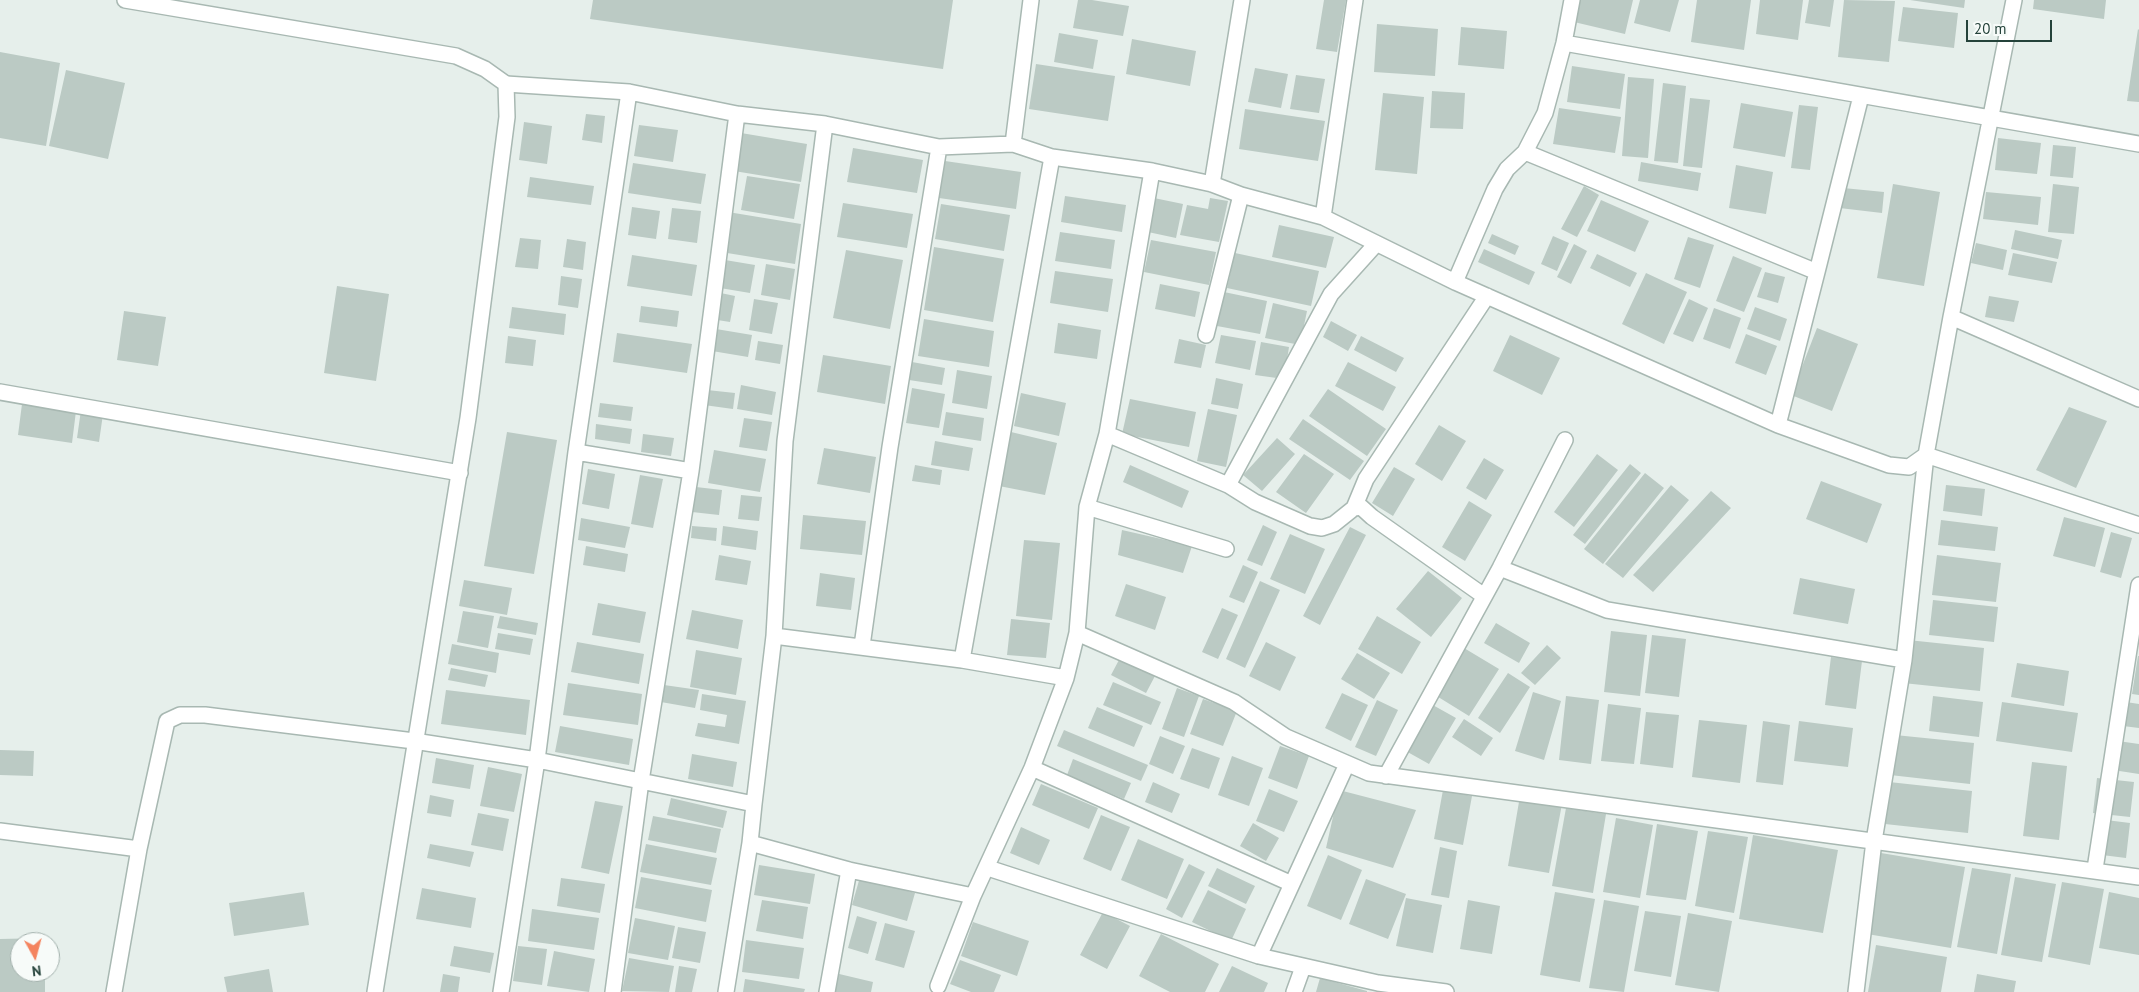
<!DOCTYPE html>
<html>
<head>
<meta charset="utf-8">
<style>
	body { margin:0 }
	#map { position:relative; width:2139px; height:992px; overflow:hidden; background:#e6efeb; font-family:"PT Sans",sans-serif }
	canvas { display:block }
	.north { position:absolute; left:10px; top:932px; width:50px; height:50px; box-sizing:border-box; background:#f7fbf9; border:1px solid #a3b1ad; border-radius:50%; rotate:173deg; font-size:14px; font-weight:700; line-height:20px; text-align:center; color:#24423a }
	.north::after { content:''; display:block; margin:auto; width:18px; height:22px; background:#f4845f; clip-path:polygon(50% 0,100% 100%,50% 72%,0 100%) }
	.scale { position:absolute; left:1966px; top:20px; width:86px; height:22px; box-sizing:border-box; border:2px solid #24423a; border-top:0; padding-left:6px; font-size:15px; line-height:18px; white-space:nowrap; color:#24423a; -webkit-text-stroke:4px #f7fbf9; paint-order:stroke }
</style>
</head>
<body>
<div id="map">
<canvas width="2139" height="992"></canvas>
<div class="north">N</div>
<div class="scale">20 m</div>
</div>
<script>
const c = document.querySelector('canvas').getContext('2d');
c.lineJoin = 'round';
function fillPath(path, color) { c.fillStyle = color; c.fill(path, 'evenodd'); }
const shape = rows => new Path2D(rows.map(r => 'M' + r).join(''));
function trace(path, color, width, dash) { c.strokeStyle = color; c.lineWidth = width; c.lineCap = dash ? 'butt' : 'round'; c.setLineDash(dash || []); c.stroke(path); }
const building = shape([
	[593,0,953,0,943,69,590,19],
	[1078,0,1092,0,1129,6,1123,36,1073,28],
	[1324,0,1346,0,1337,52,1316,49],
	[1579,0,1633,0,1625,34,1574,22],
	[1640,0,1679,0,1670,32,1634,23],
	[1697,0,1751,0,1744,50,1691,42],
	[1760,0,1803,0,1798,40,1756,34],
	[1809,0,1834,0,1830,27,1805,23],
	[1844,0,1895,1,1889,62,1838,57],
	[1910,0,1965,0,1964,8],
	[2034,0,2106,0,2104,19,2033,9],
	[1903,7,1958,13,1954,48,1898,41],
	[1377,24,1438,29,1435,76,1374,72],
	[1461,27,1507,31,1504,69,1458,65],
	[2138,29,2139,30,2139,102,2127,101],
	[1059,33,1098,40,1093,69,1054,62],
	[1132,39,1196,51,1190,86,1126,74],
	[0,52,60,63,46,146,0,138],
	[1036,64,1115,76,1108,121,1029,109],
	[1572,66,1625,74,1620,109,1567,102],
	[1255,68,1288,74,1281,108,1248,102],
	[66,70,125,83,108,159,49,146],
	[1296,75,1325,79,1319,113,1290,109],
	[1628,77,1654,79,1648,158,1622,156],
	[1663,83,1686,86,1678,163,1654,161],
	[1432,91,1465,93,1463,129,1430,128],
	[1383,93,1424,97,1417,174,1375,170],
	[1690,98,1710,100,1702,168,1683,166],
	[1741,103,1793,112,1785,157,1733,148],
	[1799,105,1818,107,1810,170,1791,168],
	[1559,108,1621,117,1615,153,1553,144],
	[1245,109,1325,121,1318,161,1239,149],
	[586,114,605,116,602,143,582,140],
	[524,122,552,126,547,164,519,160],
	[639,125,678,130,673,162,634,156],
	[735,132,807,144,801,182,728,170],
	[1998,138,2041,143,2037,174,1995,170],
	[2053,145,2076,147,2073,178,2050,176],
	[853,148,923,160,917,193,847,182],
	[945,161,1021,172,1016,209,939,198],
	[1641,162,1701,173,1698,191,1638,181],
	[633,163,706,174,701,204,628,193],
	[1736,165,1773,172,1766,214,1729,208],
	[747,176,800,184,794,219,741,210],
	[530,177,594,186,591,205,527,197],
	[1893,184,1940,192,1924,286,1877,278],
	[2053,184,2079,187,2074,234,2048,232],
	[1584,186,1599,195,1577,237,1561,229],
	[1833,187,1884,192,1882,213,1831,207],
	[1986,192,2041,197,2038,225,1983,219],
	[1065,196,1126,205,1122,232,1061,222],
	[1154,198,1183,204,1176,238,1148,232],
	[1210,198,1228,201,1219,242,1180,235,1187,205,1208,209],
	[1601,200,1649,221,1635,252,1587,231],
	[843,203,913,214,907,248,837,237],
	[941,204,1010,215,1004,251,935,239],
	[632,207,660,211,656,239,628,235],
	[672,208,701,211,697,243,668,239],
	[728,212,801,224,795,264,721,252],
	[1279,225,1334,237,1326,268,1272,257],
	[2015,230,2062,240,2058,259,2011,249],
	[1060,232,1115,240,1111,269,1055,261],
	[1492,234,1519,246,1515,255,1488,243],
	[1553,236,1569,243,1557,271,1541,264],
	[1688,237,1714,245,1700,288,1674,279],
	[520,238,541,240,538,269,515,267],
	[567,239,586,242,583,270,563,267],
	[1151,240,1216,252,1209,285,1144,272],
	[1976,243,2007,250,2003,270,1971,263],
	[1574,244,1587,251,1571,284,1557,277],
	[934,247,1004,259,993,322,924,310],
	[1484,249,1535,272,1529,285,1478,262],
	[846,250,903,260,890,329,833,318],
	[1235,253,1319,271,1311,306,1227,288],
	[2013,253,2057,262,2052,283,2008,275],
	[1597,254,1637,273,1630,287,1590,268],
	[632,255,697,265,692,296,627,286],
	[1733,256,1762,268,1744,312,1716,301],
	[719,259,755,265,750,293,714,287],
	[766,264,795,269,790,300,761,295],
	[1055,271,1113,279,1108,312,1050,303],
	[1765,272,1785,277,1778,303,1757,297],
	[1646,273,1687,292,1664,344,1622,324],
	[561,276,582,279,578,308,558,305],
	[1160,284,1200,292,1195,317,1155,309],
	[337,286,389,294,376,381,324,373],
	[716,292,735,296,730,322,711,319],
	[1224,292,1267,301,1260,334,1217,326],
	[1989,296,2019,301,2014,322,1985,317],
	[754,299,778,303,772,334,749,330],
	[1689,299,1708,308,1693,342,1673,334],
	[1273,303,1307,311,1300,345,1265,338],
	[641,306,679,311,677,327,639,322],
	[512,307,566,314,564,335,509,328],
	[1755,307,1787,319,1780,341,1747,329],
	[1714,308,1741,318,1730,349,1703,339],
	[124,311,166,317,158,366,117,360],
	[924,319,994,331,989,367,918,356],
	[1331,321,1357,335,1348,351,1323,337],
	[1058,323,1101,330,1097,359,1054,353],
	[1817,328,1858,344,1832,411,1791,395],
	[716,329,752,335,748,357,712,351],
	[617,333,692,344,687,373,613,362],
	[1746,334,1777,346,1766,375,1735,363],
	[1221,335,1256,341,1250,370,1215,363],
	[1510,335,1560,358,1542,395,1493,371],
	[508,336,536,340,533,366,505,363],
	[1361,336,1404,358,1396,372,1354,350],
	[1179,339,1206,345,1201,368,1174,363],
	[758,341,783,345,780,364,755,360],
	[1261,342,1289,347,1284,379,1255,375],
	[823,355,891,366,885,404,817,392],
	[912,362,945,368,942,385,909,380],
	[1348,362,1396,387,1383,411,1335,386],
	[957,370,992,376,987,409,952,403],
	[1216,378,1243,384,1238,409,1211,404],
	[741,385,776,392,772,415,737,409],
	[912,388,945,394,939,428,906,423],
	[1328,389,1386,429,1367,456,1309,416],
	[707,390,735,393,733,409,704,405],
	[1021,393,1066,403,1059,436,1014,426],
	[1130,399,1196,412,1189,447,1122,434],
	[600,403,633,407,631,421,598,417],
	[22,404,76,411,72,443,18,435],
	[2069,407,2107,421,2076,488,2036,470],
	[1208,409,1237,415,1226,467,1197,461],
	[81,410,103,414,99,442,77,438],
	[946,412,984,418,981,441,942,435],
	[744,418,772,422,767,451,739,447],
	[1303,419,1364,461,1350,480,1289,439],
	[596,424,632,429,630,444,595,439],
	[1439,425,1466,441,1442,481,1415,464],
	[507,432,557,440,534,574,484,566],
	[1011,432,1057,443,1045,495,999,486],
	[643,434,674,438,671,456,641,452],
	[1277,438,1295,454,1262,491,1243,475],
	[935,441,973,448,969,471,931,465],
	[824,448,876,457,870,493,817,484],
	[714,450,766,459,760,492,708,483],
	[1304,454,1334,474,1306,513,1276,492],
	[1597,454,1618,470,1574,527,1554,512],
	[1484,458,1504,470,1486,500,1466,488],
	[1630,464,1641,473,1585,544,1573,535],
	[915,465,942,470,940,485,912,481],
	[1130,465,1189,491,1182,508,1123,482],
	[1394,467,1415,479,1393,516,1372,503],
	[588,469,615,474,609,509,582,504],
	[1645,473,1664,488,1603,564,1584,549],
	[640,475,663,479,653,528,631,524],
	[1821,481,1882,504,1867,543,1806,519],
	[1671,485,1689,500,1623,578,1605,564],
	[1946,485,1985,489,1982,516,1943,511],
	[696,487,722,490,719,515,692,512],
	[1711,491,1731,508,1653,592,1633,575],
	[741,495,762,497,759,521,738,519],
	[1469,501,1492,515,1465,561,1442,547],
	[803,515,866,521,862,555,800,549],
	[2064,517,2105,528,2095,567,2053,556],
	[581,518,630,527,625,548,578,540],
	[1941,520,1998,527,1995,551,1938,545],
	[1263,525,1277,532,1262,566,1247,560],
	[692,526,717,528,716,541,691,538],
	[723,526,758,531,756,550,721,545],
	[1350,527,1366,535,1320,625,1303,616],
	[1122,530,1192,546,1183,573,1118,555],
	[2111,532,2132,538,2121,578,2100,572],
	[1290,534,1325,549,1305,594,1270,579],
	[1024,540,1060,543,1052,620,1016,616],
	[586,546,628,554,625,572,583,565],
	[719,555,751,561,747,585,715,580],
	[1937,555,2001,563,1996,602,1932,595],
	[1243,565,1258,572,1244,603,1229,597],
	[1428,571,1462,598,1431,637,1396,609],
	[820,573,855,578,851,610,816,606],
	[1800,578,1855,589,1848,624,1793,614],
	[464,580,512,588,507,615,459,606],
	[1260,581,1280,590,1245,668,1226,659],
	[1126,584,1166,597,1155,630,1115,616],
	[1933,600,1998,607,1994,642,1929,635],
	[598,603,646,612,640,643,592,635],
	[1222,608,1238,615,1218,659,1202,652],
	[692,610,743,620,738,649,686,639],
	[463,611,494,616,488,648,457,642],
	[500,616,538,623,536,635,497,628],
	[1377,616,1421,642,1402,674,1358,649],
	[1011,619,1050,623,1046,658,1007,655],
	[1496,623,1530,643,1519,663,1484,643],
	[1611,631,1647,635,1640,696,1604,692],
	[498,633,533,639,530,655,495,649],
	[1652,635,1686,639,1679,697,1645,693],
	[1908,640,1984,648,1980,691,1903,683],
	[577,642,644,654,639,684,571,672],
	[1266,642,1296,657,1280,691,1249,676],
	[452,644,499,653,496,673,448,664],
	[1547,645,1561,658,1535,685,1521,673],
	[1464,648,1499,669,1469,716,1435,695],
	[696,650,742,658,736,695,690,687],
	[1357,653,1390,673,1374,699,1341,679],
	[2138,656,2139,656,2139,695,2132,694],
	[1831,657,1862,661,1856,709,1825,705],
	[1120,658,1155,676,1146,693,1111,675],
	[2017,663,2069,671,2064,706,2011,697],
	[451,668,488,675,485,687,448,680],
	[1508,673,1530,687,1500,733,1478,718],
	[1113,682,1161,702,1151,725,1103,705],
	[568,683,642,694,638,725,563,715],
	[664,685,699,690,695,708,661,702],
	[1177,688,1199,696,1184,737,1162,729],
	[446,690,530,700,526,735,441,724],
	[1533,692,1561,701,1544,760,1515,751],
	[1342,693,1368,705,1351,741,1325,728],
	[702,694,746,701,739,744,695,736,698,723,725,727,727,715,700,710],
	[1566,696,1599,700,1591,764,1559,760],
	[1933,696,1983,702,1979,737,1929,731],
	[1203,699,1237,711,1223,746,1190,734],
	[1377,700,1398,710,1376,756,1355,747],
	[2002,702,2078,713,2072,752,1996,741],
	[2126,702,2139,704,2139,728,2123,726],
	[1431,704,1456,718,1429,764,1404,750],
	[1608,704,1641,708,1634,764,1601,761],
	[1097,707,1143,726,1134,747,1088,728],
	[1646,712,1679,715,1673,768,1640,764],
	[1464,719,1493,738,1481,756,1452,737],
	[1699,720,1747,725,1740,783,1692,777],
	[1763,721,1790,725,1783,785,1756,782],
	[1799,721,1853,728,1848,767,1794,761],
	[560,726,633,739,629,765,555,752],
	[1064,730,1148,765,1141,781,1057,746],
	[1895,735,1974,743,1970,784,1890,775],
	[1160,736,1185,746,1173,774,1149,764],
	[2118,741,2139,744,2139,774,2113,770],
	[1280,746,1309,756,1297,789,1268,778],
	[1192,748,1220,758,1209,789,1180,779],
	[0,750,34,751,33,776,0,775],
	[692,754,737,762,733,787,688,779],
	[1232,756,1263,768,1249,806,1218,795],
	[436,758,474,765,470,789,432,783],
	[1073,759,1131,783,1124,799,1067,775],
	[2032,762,2067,766,2059,840,2023,836],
	[488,767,522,774,514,812,480,806],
	[2097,778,2134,782,2130,817,2093,813],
	[1153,782,1180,794,1172,813,1145,802],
	[1889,782,1972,791,1968,833,1885,824],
	[1041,784,1098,808,1089,829,1032,805],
	[1269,789,1298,801,1284,832,1256,821],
	[1339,790,1416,810,1393,868,1326,848],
	[1443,790,1472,796,1463,845,1434,839],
	[430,795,454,800,451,817,427,813],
	[1520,796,1562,804,1549,873,1508,866],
	[671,798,727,811,723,828,667,815],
	[595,801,623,806,609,874,581,868],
	[1566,808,1606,814,1593,893,1552,886],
	[478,813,509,819,503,851,471,845],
	[1101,815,1130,827,1111,871,1083,859],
	[653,816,721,829,716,853,648,840],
	[1616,818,1653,825,1640,898,1603,892],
	[2098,819,2130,823,2126,858,2094,854],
	[1253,823,1279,838,1266,861,1240,846],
	[1657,824,1698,831,1686,900,1646,895],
	[1021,827,1050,840,1039,865,1010,853],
	[1708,831,1748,837,1734,913,1695,906],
	[1753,835,1838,850,1823,933,1739,919],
	[1138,839,1184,859,1167,899,1121,880],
	[430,844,474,852,470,867,427,858],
	[646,844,717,858,711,885,640,872],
	[1440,847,1457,851,1449,898,1431,895],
	[1881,853,1965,867,1951,948,1867,934],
	[1328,855,1362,870,1341,920,1307,906],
	[1189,864,1205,872,1182,918,1166,909],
	[759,865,815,874,810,904,754,895],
	[1217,868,1255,886,1246,904,1208,886],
	[1972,868,2011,874,1997,954,1957,947],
	[641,877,712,890,706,922,635,908],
	[860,877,915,893,907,921,852,905],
	[2015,877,2056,884,2042,962,2001,955],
	[561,878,605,884,600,913,557,906],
	[1366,879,1406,894,1388,939,1349,924],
	[2062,882,2104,889,2090,965,2048,957],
	[422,888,476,898,471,928,416,919],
	[1208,890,1246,909,1231,941,1192,922],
	[304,892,309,925,234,936,229,903],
	[1555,892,1595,899,1580,982,1540,975],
	[2109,892,2139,898,2139,955,2099,948],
	[1406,898,1442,905,1433,953,1396,946],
	[762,900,808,907,803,939,756,931],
	[1468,900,1500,906,1492,954,1460,949],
	[1604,900,1639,906,1624,992,1589,988],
	[532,909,599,918,594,950,528,941],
	[1645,911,1681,916,1671,977,1634,971],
	[1103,912,1130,926,1107,969,1080,955],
	[1688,913,1732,921,1719,992,1675,985],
	[857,916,877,922,868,954,848,948],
	[635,918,675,926,668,960,628,953],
	[973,922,1029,941,1017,976,961,956],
	[885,923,915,931,904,968,875,960],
	[678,927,706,932,700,963,672,958],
	[1161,934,1219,964,1205,992,1170,992,1139,976],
	[45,938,45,942,20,942,20,972,45,972,45,992,0,992,0,939],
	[746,940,804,948,799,979,742,972],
	[1876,945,1947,957,1941,992,1868,992],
	[454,946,494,953,490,973,450,966],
	[518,946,547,949,542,985,513,981],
	[554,951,595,959,589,992,547,986],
	[629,958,674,966,669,992,622,991],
	[960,960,1001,975,994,992,971,992,950,984],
	[679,966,697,969,692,992,675,992],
	[1232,966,1268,983,1264,992,1219,992],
	[269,969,273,992,227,992,224,977],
	[835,973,873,982,871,992,833,992],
	[443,974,460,977,458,992,440,992],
	[1977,974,2016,981,2014,992,1974,992],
	[1320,978,1367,991,1367,992,1316,992],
	[745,979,805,989,804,992,743,992]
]);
const minor = shape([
	[1564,43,2139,144],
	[506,84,629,92,737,114,825,124,939,147,1013,144,1052,157,1152,171,1212,184,1241,195,1323,217,1455,282,1778,425,1889,465,1909,467,1926,455,1951,317,2014,0],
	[1013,144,1031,0],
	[1525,152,1817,272,1778,425],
	[1212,184,1242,0],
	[1323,217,1355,0],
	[1817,272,1861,96],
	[1455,282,1495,189,1507,169,1525,152,1545,113,1564,43,1572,0],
	[1951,317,2139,399],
	[1206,335,1241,195],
	[0,392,460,473],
	[1107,434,1228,485,1255,502,1310,526,1322,528,1334,524,1354,508],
	[576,452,629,92],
	[1228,485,1331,294,1376,244],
	[1087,507,1226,549],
	[1500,568,1607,610,1904,660],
	[1484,596,1372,517,1361,507,1354,508,1366,479,1487,296],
	[1077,633,1234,702,1286,737,1369,773,2139,877],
	[774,636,785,441,825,124],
	[862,646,890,447,939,147],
	[962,660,1052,157],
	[1032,768,1292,884],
	[1386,776,1500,568,1565,440],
	[754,804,774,636,962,660,1066,678],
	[0,831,139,849,114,992],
	[139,849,167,721,180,715,205,715,414,741,537,760,754,804,750,843,849,870,973,896],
	[988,868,1259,956,1378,983,1446,992],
	[2095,869,2139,585],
	[1259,956,1347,764],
	[938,986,973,896,1032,768,1066,678,1077,633,1087,507,1107,434,1152,171],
	[501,992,537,760,576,452,691,471],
	[613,992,641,781,691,471,737,114],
	[726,992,750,843],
	[827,992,849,870],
	[1294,992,1303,967],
	[1856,992,1874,841,1904,660,1926,455,2139,525]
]);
const tertiary = shape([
	[125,0,456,56,485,69,506,84,507,117,468,418,375,992]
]);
fillPath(building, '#bbcac4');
trace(minor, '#a8b8b2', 18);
trace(tertiary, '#a8b8b2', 18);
trace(minor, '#fff', 15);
trace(tertiary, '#fff', 15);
</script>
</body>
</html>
